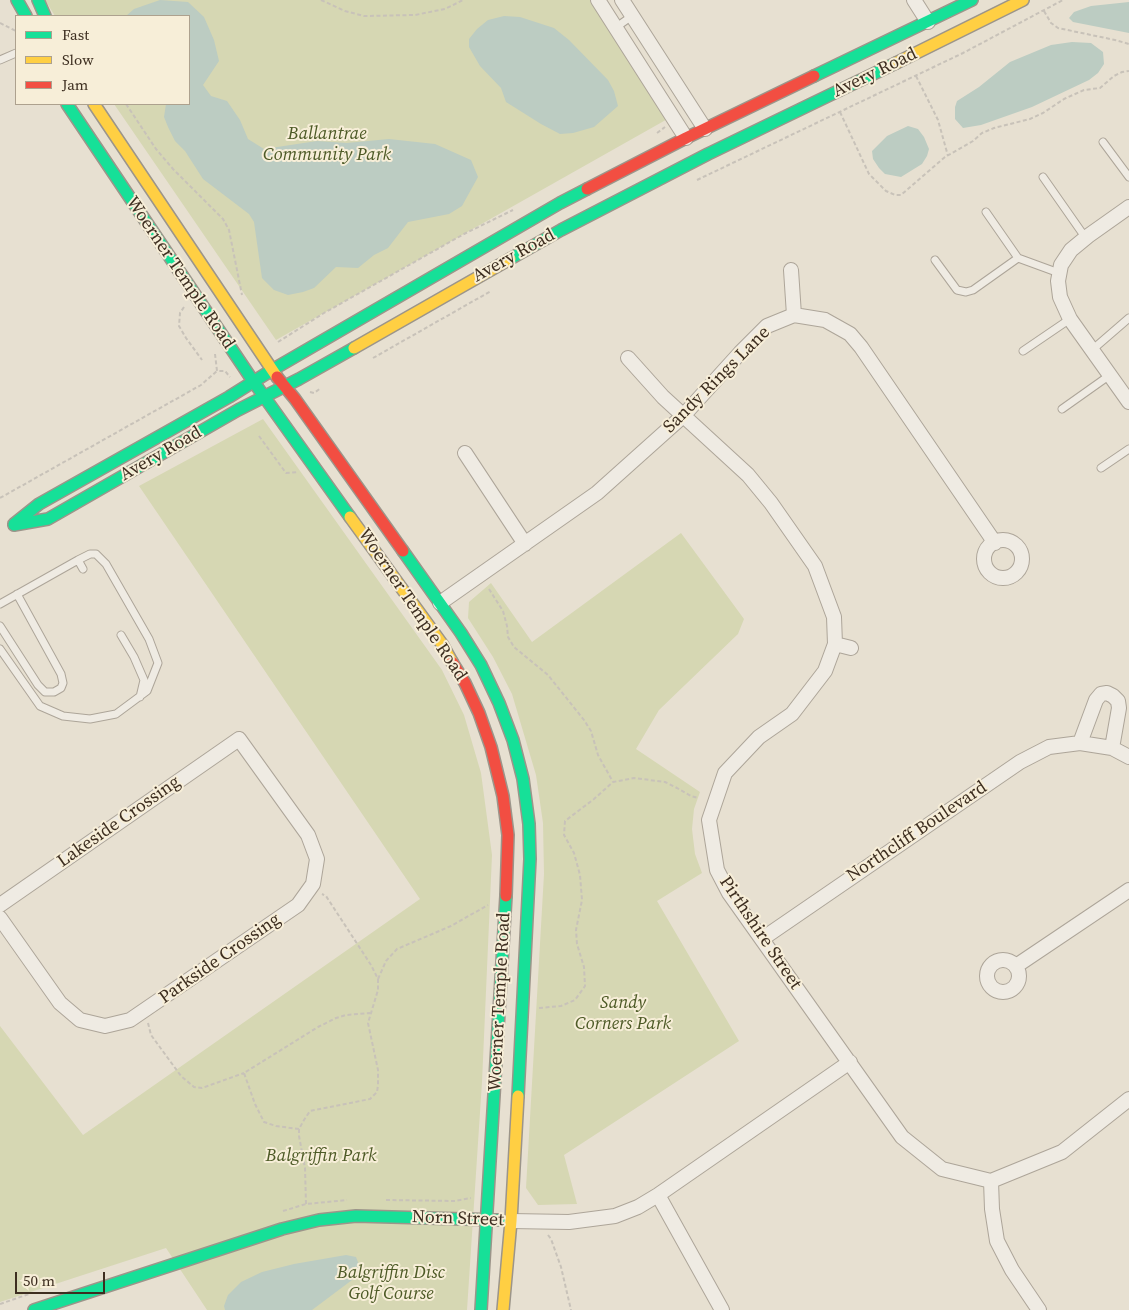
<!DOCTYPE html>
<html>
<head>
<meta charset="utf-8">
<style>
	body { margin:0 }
	#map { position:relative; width:1129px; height:1310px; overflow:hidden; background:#e7e0d1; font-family:"Source Serif 4",serif }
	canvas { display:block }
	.legend { position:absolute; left:15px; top:15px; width:175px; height:90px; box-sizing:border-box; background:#f7eed8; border:1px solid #ada18e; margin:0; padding:6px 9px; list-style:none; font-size:15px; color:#3d2e20 }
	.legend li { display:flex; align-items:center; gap:10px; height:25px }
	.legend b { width:25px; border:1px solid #ada18e }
	.scale { position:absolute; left:15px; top:1272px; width:90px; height:22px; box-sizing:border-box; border:2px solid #3d2e20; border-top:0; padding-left:6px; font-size:15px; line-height:18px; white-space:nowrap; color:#3d2e20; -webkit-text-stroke:4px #f7eed8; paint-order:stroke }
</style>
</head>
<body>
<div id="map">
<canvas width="1129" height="1310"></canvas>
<ul class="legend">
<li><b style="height:6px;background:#16e098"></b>Fast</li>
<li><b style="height:6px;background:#ffcf43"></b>Slow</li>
<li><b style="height:6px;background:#f24e42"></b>Jam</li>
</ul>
<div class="scale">50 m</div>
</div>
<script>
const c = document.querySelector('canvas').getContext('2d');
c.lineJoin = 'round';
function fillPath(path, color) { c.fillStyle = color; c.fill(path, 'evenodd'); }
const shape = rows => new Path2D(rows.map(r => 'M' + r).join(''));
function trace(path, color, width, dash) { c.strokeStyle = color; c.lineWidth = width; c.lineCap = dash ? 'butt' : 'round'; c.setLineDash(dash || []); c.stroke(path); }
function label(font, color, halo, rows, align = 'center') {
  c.font = font + ' "Source Serif 4",serif'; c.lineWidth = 4; c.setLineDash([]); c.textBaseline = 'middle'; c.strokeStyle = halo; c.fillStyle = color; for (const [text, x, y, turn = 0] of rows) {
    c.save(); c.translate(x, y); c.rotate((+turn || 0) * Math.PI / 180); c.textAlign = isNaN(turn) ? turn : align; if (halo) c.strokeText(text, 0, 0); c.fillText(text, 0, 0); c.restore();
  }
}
const green = shape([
	[45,0,598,0,671,117,276,340,114,104,189,104,189,16,55,16],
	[263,419,442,670,464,715,481,773,492,855,482,1082,467,1310,207,1310,166,1248,0,1302,0,1026,83,1135,420,899,139,486],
	[681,533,744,619,738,634,659,710,636,749,700,792,694,809,692,829,695,854,702,873,657,901,739,1041,564,1155,577,1204,538,1205,526,1188,544,874,543,823,536,775,512,694,493,657,468,618,469,602,491,583,532,642]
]);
const water = shape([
	[160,0,188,2,204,17,214,40,219,61,203,85,211,96,227,101,240,120,248,139,264,149,317,141,347,143,389,139,435,144,471,160,478,177,462,206,449,214,408,222,388,248,374,255,358,268,336,267,314,288,303,292,288,295,274,290,262,278,254,222,249,214,203,179,185,151,175,141,168,127,164,117,166,104,189,104,189,16,126,16,134,9],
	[1129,2,1129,33,1073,22,1069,18,1074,12,1091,6],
	[504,16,520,17,554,28,569,40,608,80,614,91,618,106,594,127,573,133,560,134,541,124,506,102,501,88,480,66,469,47,469,39,477,29,488,20],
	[1072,42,1091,43,1103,52,1104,64,1098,73,1089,80,1032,107,981,125,963,128,955,119,955,107,957,101,979,87,1010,62,1051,45],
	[908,126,918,129,924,137,929,149,927,156,922,164,901,177,885,174,879,168,873,159,872,151,887,136],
	[346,1255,356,1257,361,1270,356,1277,312,1310,225,1310,224,1306,228,1295,241,1282,262,1272,294,1264]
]);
const path = shape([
	[321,0,345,11,364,16,415,15,445,9,463,0],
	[1044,11,1051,23,1058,28,1115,40,1129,44],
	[0,23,16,31],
	[916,76,938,120,948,156],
	[126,104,156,149,173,169,223,219,229,230,242,295],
	[840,112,869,174,886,191,895,195,901,195,945,157,973,141,982,133,994,128,1030,119,1043,113,1064,99,1084,90,1100,88,1114,76,1122,72,1129,71],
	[657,133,665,127],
	[697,180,963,53,1063,0],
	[184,307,180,313,179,326,186,338,202,360],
	[278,342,324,313,464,234,513,210],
	[215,354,217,371,225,371,230,377],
	[373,358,491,291],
	[310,392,314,393,321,388],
	[259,436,286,473,298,472],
	[0,498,201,385,217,371],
	[489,589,503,611,507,626,508,637,514,647,548,675,584,720,591,731,598,755,613,782],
	[378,979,386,961,397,949,451,926,488,905],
	[539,1008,561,1006,575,1000,585,986,584,967,577,944,576,930,582,900,580,875,574,853,564,835,565,821,594,799,613,782,634,778,665,782,677,788,691,796,698,798],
	[148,1023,151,1035,181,1076,194,1087,202,1088,244,1073],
	[299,1129,276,1126,264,1122,255,1104,244,1073,318,1027,336,1018,346,1015,370,1013],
	[386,1200,455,1201,471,1198],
	[306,1204,305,1168,299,1136,299,1129,304,1120,310,1111,370,1099,377,1092,378,1085,378,1070,368,1023,378,990,378,979,371,965,326,896,322,894],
	[283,1211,306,1204,347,1200],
	[548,1235,551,1239,561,1267,571,1310],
	[0,1304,29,1294]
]);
const lane = shape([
	[615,28,632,16],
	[0,60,16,53],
	[1103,142,1129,177],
	[1043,177,1085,237],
	[986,212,1018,258],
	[935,260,957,290,966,292,973,290,1018,258,1059,273],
	[1092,350,1129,318],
	[1023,351,1070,319],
	[1062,409,1110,375],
	[1101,468,1129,449],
	[78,560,83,569],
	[0,604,78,560,90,554,96,554,106,564,149,639,158,663,147,691,116,714,90,719,63,716,40,706,0,649],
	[0,626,38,685,45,692,54,692,61,688,63,683,61,674,17,594],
	[121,635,134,657,144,680,140,697]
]);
const street = shape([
	[598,0,686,138],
	[622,0,705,129],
	[914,0,928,22],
	[1129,207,1088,236,1071,250,1061,265,1058,281,1060,297,1070,319,1129,402],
	[791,270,794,315],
	[628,358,663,397,748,475,771,503,815,566,834,617,835,644,825,671,792,714,759,737,725,773,709,820,717,870,729,893,902,1137,942,1169,991,1181,1062,1152,1129,1099],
	[465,453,525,544],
	'984 559a19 19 0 1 1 38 0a19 19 0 1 1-38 0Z',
	[440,603,597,493,683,416,740,353,767,326,794,315,825,320,850,334,861,347,995,543],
	[835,644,851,648],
	[1080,743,1096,700,1101,694,1107,693,1113,696,1118,701,1119,708,1112,748],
	[0,905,239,739,308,835,317,859,313,884,298,905,130,1020,105,1026,80,1020,60,1003,0,918],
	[762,939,1020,762,1049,747,1080,743,1112,748,1129,757],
	'987 976a16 16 0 1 1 32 0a16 16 0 1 1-32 0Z',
	[1016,966,1129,890],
	[991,1181,992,1209,997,1241,1012,1270,1039,1310],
	[658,1195,722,1310],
	[511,1221,569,1222,615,1216,638,1207,658,1195,850,1062]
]);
const fast = shape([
	[17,0,26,16],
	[38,0,45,16],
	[814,76,972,0],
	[67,104,253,381,350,517],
	[510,259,561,230,708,154,896,63],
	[14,524,39,504,229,397,272,370,560,203,587,189],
	[14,525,48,519,238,410,299,379,354,348],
	[403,551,461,633,481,665,499,703,513,740,523,779,529,824,530,859,518,1096],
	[34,1310,282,1229,319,1220,356,1216,499,1220],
	[481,1310,506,896]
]);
const slow = shape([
	[896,63,1023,0],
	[94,104,277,377],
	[354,348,510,259],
	[350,517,442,644,452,662],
	[503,1310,511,1221,518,1096]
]);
const jam = shape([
	[587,189,686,138,814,76],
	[277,377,295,399,403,551],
	[452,662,465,683,479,713,491,747,503,796,508,835,506,896]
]);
const streetNames = [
	["Avery Road",875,73,-26],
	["Avery Road",514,256,-29],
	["Woerner Temple Road",180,273,56],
	["Sandy Rings Lane",717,380,-45],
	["Avery Road",161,454,-30],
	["Woerner Temple Road",412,605,56],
	["Lakeside Crossing",119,822,-35],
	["Northcliff Boulevard",917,832,-34],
	["Pirthshire Street",760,933,56],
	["Parkside Crossing",220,959,-35],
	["Woerner Temple Road",500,1002,-87],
	["Norn Street",458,1219,2]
];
const parkNames = [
	["Ballantrae",327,134],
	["Community Park",327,155],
	["Sandy",623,1003],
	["Corners Park",623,1024],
	["Balgriffin Park",321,1156],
	["Balgriffin Disc",391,1273],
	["Golf Course",391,1294]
];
fillPath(green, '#d6d7b3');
fillPath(water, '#bcccc2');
trace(lane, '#ada599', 9);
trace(street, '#ada599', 16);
trace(fast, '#9c958a', 14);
trace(slow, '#9c958a', 14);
trace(jam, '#9c958a', 14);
trace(path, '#c8c2b9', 2, [4, 2.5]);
trace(lane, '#efebe3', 7);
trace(street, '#efebe3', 14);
trace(fast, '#16e098', 11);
trace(slow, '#ffcf43', 11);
trace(jam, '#f24e42', 11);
label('18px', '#3d2e20', '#f7eed8', streetNames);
label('italic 18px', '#4d5a26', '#f7eed8', parkNames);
</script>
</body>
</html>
